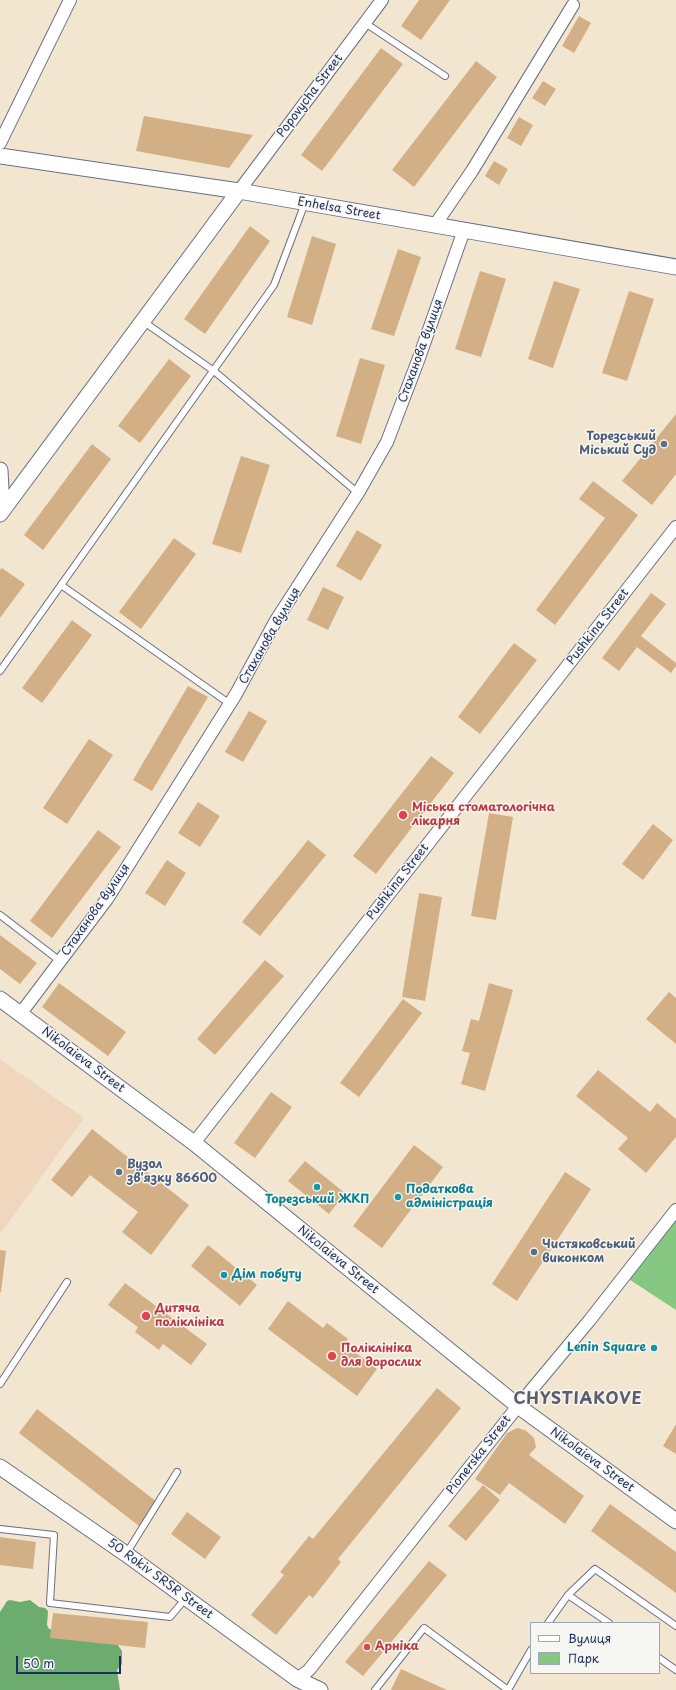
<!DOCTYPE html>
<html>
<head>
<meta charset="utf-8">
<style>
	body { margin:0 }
	#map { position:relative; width:676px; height:1690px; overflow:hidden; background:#f3e6d1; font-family:"Playpen Sans",sans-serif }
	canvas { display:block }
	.legend { position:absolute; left:530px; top:1622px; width:130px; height:52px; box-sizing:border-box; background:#f6f6f2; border:1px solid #9ea6b7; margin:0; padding:5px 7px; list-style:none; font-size:12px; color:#1b2f5e }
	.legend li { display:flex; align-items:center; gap:8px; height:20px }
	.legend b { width:20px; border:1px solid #9ea6b7 }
	.scale { position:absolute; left:16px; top:1656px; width:105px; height:18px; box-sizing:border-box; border:2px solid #1b2f5e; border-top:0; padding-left:5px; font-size:12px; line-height:14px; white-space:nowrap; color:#1b2f5e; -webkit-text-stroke:3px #f6f6f2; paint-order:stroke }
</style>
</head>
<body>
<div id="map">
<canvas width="676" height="1690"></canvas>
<ul class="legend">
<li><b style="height:5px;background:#fff"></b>Вулиця</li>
<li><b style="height:11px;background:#86c881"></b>Парк</li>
</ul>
<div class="scale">50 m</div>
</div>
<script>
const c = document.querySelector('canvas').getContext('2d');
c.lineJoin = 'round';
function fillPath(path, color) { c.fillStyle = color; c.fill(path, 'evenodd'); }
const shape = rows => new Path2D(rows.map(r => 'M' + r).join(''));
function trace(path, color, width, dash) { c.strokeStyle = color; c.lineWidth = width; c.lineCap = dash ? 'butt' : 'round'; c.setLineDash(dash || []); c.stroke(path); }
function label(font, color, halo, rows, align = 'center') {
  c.font = font + ' "Playpen Sans",sans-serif'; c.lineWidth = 3; c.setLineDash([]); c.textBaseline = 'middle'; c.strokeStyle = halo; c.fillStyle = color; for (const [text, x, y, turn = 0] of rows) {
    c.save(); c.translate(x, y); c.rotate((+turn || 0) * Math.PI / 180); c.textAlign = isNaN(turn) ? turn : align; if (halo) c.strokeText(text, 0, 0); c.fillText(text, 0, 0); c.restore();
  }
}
const built = shape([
	[0,1059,84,1118,0,1234]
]);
const green = shape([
	[676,1217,676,1310,624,1276]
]);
const forest = shape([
	[10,1600,20,1602,30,1600,39,1607,45,1608,48,1611,47,1625,49,1629,115,1641,122,1651,122,1664,117,1670,120,1690,0,1690,0,1612,7,1601]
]);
const building = shape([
	[419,0,450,0,421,40,401,26],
	[579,16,591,23,574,53,562,46],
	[381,48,403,64,322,171,301,155],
	[476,61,497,77,414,187,392,170],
	[543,81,556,89,545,106,532,98],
	[144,116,253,135,229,168,136,151],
	[519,117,533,125,521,146,507,138],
	[494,161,508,169,499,185,485,176],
	[250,226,270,241,205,334,184,319],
	[312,236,336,244,312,325,287,317],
	[398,249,421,257,394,336,371,329],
	[480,271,506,279,481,357,455,349],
	[554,281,580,289,553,368,528,359],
	[629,291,654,299,627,381,602,373],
	[360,358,385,365,361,444,336,436],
	[169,359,191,376,140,443,118,426],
	[676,414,676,474,652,505,622,481],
	[92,444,111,459,43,550,24,535],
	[241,456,270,465,241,553,212,544],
	[593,481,638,515,555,625,536,610,605,518,579,499],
	[357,530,382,545,361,581,336,566],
	[174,538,196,554,141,629,119,612],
	[2,568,25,584,0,618,0,570],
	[323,587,344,597,328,630,307,620],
	[651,593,666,604,641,636,676,663,676,666,671,673,637,647,619,671,602,658],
	[72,620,92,635,42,703,22,688],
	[514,643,537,660,480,734,458,717],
	[188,686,208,697,152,791,133,780],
	[249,711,267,721,243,762,225,752],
	[89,739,113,755,67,824,43,808],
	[431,756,454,773,376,874,353,856],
	[198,802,220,816,200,847,178,833],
	[489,813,513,817,496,920,471,916],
	[653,824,673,840,643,880,622,864],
	[98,830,121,847,52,938,30,921],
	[308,840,326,855,260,936,242,922],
	[167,860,186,873,165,906,145,893],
	[419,893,442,897,425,1001,402,997],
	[0,935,37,963,20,984,0,969],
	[265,960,284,976,215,1055,197,1039],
	[59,983,126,1032,108,1056,42,1007],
	[489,983,513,990,485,1091,461,1084,470,1053,462,1051,471,1019,479,1021],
	[669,992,676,998,676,1044,646,1019],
	[403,999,422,1013,359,1097,340,1083],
	[598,1070,650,1112,657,1103,676,1119,676,1137,646,1173,618,1149,628,1138,576,1096],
	[271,1092,292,1107,255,1158,234,1143],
	[92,1129,189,1205,151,1255,122,1232,138,1212,90,1175,72,1197,51,1180],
	[414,1145,443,1167,382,1248,353,1226],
	[305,1161,345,1193,329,1214,288,1181],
	[565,1172,591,1189,517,1301,492,1284],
	[208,1245,257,1285,240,1306,191,1266],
	[0,1250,6,1251,1,1292,0,1292],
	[125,1283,207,1344,191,1365,163,1344,159,1350,135,1332,138,1327,108,1305],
	[288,1301,323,1328,327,1323,348,1339,344,1344,377,1369,357,1396,268,1329],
	[437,1388,461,1408,338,1559,341,1562,313,1598,309,1595,276,1635,251,1615,284,1575,280,1572,309,1536,313,1539],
	[37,1409,157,1502,139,1526,19,1433],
	[676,1424,676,1454,663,1446],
	[517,1428,525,1430,534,1438,536,1447,529,1455,584,1496,565,1524,509,1483,500,1495,475,1479,507,1433],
	[483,1485,500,1500,466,1541,448,1526],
	[610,1504,676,1552,676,1593,591,1531],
	[187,1512,221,1537,205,1559,171,1534],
	[0,1537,36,1542,33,1569,0,1565],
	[429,1561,447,1575,363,1676,345,1662],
	[53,1613,148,1622,145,1648,50,1638],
	[401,1669,447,1690,391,1690]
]);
const service = shape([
	[365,23,445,76],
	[144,322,214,371,358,493],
	[61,585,230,704],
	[0,671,274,285,305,203],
	[0,915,60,961],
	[0,1384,67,1282],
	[0,1529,54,1535,50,1603,170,1617,186,1598],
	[126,1554,177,1472],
	[568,1595,609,1623],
	[548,1623,568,1595,595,1569,676,1626],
	[659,1658,676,1670],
	[375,1690,424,1628,508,1690],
	[508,1690,531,1650]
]);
const minor = shape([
	[0,143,70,0],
	[239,191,382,0],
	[435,225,472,171,573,5],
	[21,1013,107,899,236,694,275,622,358,493,387,442,419,358,464,230],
	[194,1143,676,527],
	[297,1679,309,1670,518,1406,589,1321,676,1210]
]);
const tertiary = shape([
	[0,156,239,191,676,267],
	[0,470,2,510],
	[0,514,239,191],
	[0,999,194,1143,518,1406,676,1521],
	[0,1467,126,1554,297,1679,320,1690]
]);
const markers = [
	[664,444,4,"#5c6f8a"],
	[403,815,5,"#e0444e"],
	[119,1172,4,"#5c6f8a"],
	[317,1187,4,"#0f9aa8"],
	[398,1197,4,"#0f9aa8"],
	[534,1252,4,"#5c6f8a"],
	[224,1275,4,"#0f9aa8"],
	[146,1316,5,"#e0444e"],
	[654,1348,4,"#0f9aa8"],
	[332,1356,5,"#e0444e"],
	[367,1647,4,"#e0444e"]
];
const streetNames = [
	["Popovycha Street",310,96,-53],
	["Enhelsa Street",339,209,10],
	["Стаханова вулиця",421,351,-70],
	["Pushkina Street",598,627,-52],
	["Стаханова вулиця",270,636,-60],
	["Pushkina Street",398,882,-52],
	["Стаханова вулиця",96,910,-55],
	["Nikolaieva Street",83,1060,37],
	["Nikolaieva Street",338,1260,39],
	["Pionerska Street",479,1455,-52],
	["Nikolaieva Street",592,1460,36],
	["50 Rokiv SRSR Street",160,1579,36]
];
const serviceNames = [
	["Торезський",656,437,"right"],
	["Міський Суд",656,451,"right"],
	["Вузол",127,1165],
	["зв'язку 86600",127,1179],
	["Чистяковський",542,1245],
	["виконком",542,1259]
];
const healthNames = [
	["Міська стоматологічна",412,808],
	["лікарня",412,822],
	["Дитяча",155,1309],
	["поліклініка",155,1323],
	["Поліклініка",341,1349],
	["для дорослих",341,1363],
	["Арніка",375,1647]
];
const cultureNames = [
	["Податкова",406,1190],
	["адміністрація",406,1204],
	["Торезський ЖКП",317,1200,"center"],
	["Дім побуту",232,1275],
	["Lenin Square",646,1348,"right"]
];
const districtNames = [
	["CHYSTIAKOVE",578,1400]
];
fillPath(built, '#efd6bc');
fillPath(green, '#86c881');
fillPath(forest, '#6cac6f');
fillPath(building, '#d3af86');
trace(service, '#676f86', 8);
trace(minor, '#676f86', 14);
trace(tertiary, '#676f86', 17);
trace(service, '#fff', 6);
trace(minor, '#fff', 12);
trace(tertiary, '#fff', 15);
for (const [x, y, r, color] of markers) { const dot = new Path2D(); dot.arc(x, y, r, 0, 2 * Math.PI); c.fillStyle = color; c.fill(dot); trace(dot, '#f6f6f2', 1.5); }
label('12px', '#1b2f5e', '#f6f6f2', streetNames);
label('bold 12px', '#4e5e75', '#f6f6f2', serviceNames, 'left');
label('bold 12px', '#be3a42', '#f6f6f2', healthNames, 'left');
label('bold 12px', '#0d838f', '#f6f6f2', cultureNames, 'left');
c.letterSpacing = '1px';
label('bold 16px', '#5b5c6c', '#f6f6f2', districtNames);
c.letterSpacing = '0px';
</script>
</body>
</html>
